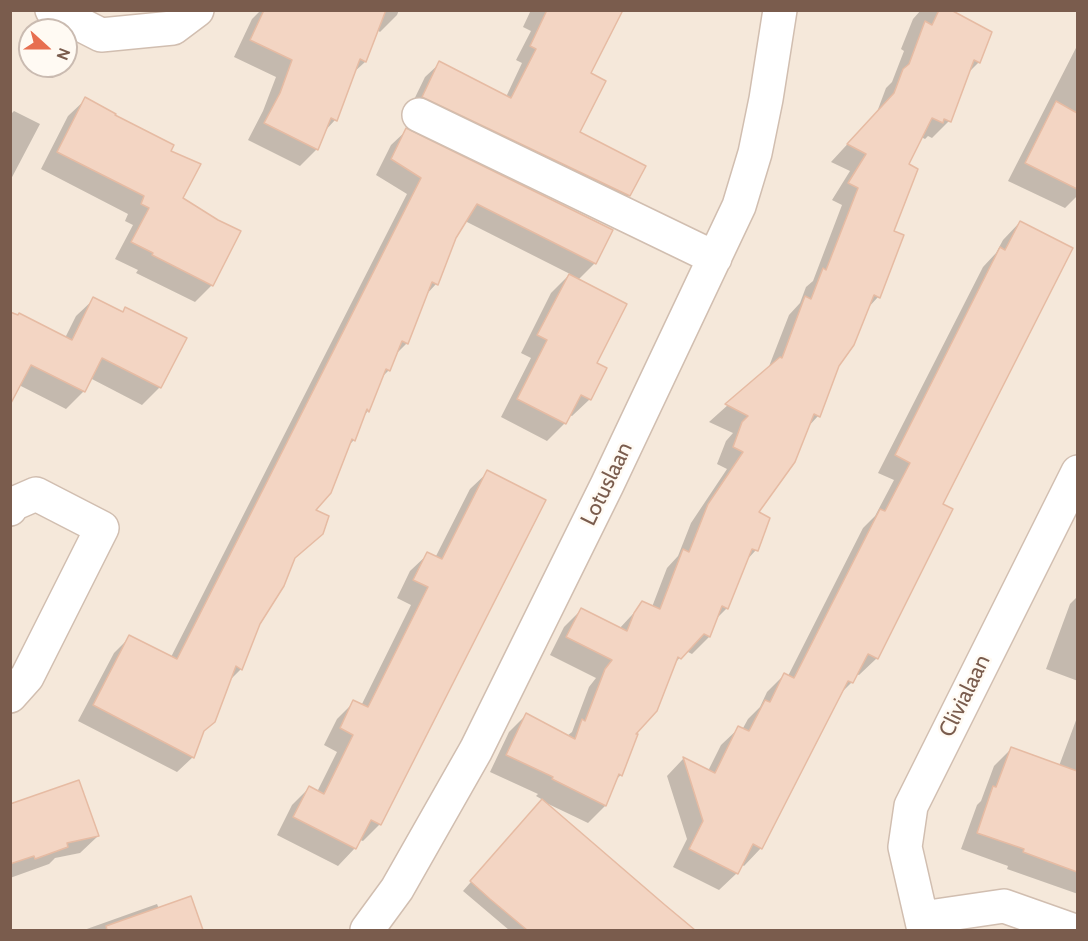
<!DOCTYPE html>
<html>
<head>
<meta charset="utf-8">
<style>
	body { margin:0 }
	#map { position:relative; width:1088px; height:941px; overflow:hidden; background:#fdf6ec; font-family:Cabin,sans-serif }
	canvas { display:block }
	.frame { position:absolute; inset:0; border:12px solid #7a5c4d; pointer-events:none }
	.north { position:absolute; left:18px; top:18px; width:60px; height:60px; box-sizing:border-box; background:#fffaf3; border:2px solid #cabbb1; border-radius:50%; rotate:111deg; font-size:16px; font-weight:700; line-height:24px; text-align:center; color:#7a5c4d }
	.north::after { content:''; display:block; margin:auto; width:21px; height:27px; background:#e76f51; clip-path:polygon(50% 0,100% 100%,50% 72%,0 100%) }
</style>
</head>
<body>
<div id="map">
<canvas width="1088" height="941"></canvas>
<div class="frame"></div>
<div class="north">N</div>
</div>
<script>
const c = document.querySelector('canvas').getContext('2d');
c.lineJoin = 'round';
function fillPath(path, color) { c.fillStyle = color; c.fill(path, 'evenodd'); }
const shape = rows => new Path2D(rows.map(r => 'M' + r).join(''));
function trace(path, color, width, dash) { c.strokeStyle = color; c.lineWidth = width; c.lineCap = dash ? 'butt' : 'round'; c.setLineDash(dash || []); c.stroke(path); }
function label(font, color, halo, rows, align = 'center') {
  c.font = font + ' Cabin,sans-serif'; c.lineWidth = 5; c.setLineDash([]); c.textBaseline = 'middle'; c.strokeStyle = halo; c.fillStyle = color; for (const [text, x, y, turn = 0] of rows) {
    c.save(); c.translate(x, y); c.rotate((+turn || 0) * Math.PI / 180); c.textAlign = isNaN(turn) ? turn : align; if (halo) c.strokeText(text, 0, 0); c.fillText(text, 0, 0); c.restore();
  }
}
const residential = shape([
	[11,11,1077,11,1077,930,11,930],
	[30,30,66,30,66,66,30,66]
]);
const shadow = shape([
	[261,10,399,10,397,15,380,32,377,30,365,62,353,73,335,120,324,132,317,149,300,166,248,140,263,111,276,77,234,57,252,19],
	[531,10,609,10,589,74,578,132,629,195,615,210,408,112,425,77,440,63,506,97,522,63,516,60,531,31,523,27],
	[921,10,948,10,979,62,967,74,949,121,932,138,928,136,925,139,921,137,907,165,878,297,867,309,838,366,818,416,807,428,757,513,756,550,745,562,727,608,716,619,709,637,692,654,686,651,674,664,634,734,621,775,614,781,605,806,588,823,542,801,692,930,509,930,463,891,543,800,536,796,538,794,490,772,509,732,526,715,567,736,572,732,589,687,596,678,550,655,564,627,581,610,619,629,643,603,652,607,667,568,678,556,691,523,727,469,717,464,726,441,733,433,709,422,768,369,789,315,800,303,806,287,813,281,842,205,832,200,850,171,831,162,877,112,886,88,892,82,904,51,901,49,913,19],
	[1078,44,1078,195,1065,208,1008,181],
	[86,99,169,152,182,199,212,285,195,302,136,273,138,270,115,259,133,225,125,221,128,214,41,169,68,116],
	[14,111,40,124,10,181,10,115],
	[407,130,611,230,595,263,578,280,595,364,590,399,572,416,569,415,565,423,547,441,501,417,531,358,521,353,551,293,570,274,465,221,454,237,436,284,425,296,407,343,395,355,389,370,380,379,368,411,363,417,354,440,347,447,313,510,321,533,293,560,259,623,241,669,230,680,202,733,193,757,177,772,78,721,114,653,130,637,171,657,407,194,376,175,391,145],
	[1020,222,941,505,877,658,859,675,856,674,852,682,840,694,761,848,744,866,741,864,737,873,719,890,673,867,687,839,667,776,683,759,708,771,721,745,739,728,742,730,748,719,760,707,767,692,784,675,788,676,863,528,875,516,894,480,878,473,983,267,996,253,1003,240],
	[94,299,122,313,126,309,185,339,160,387,142,405,90,378,84,391,66,409,17,384,10,390,10,312,65,338,76,316],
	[488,472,380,824,363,841,360,840,355,848,338,866,277,835,292,805,309,788,317,792,337,752,324,745,337,719,354,702,361,706,411,605,397,598,410,571,428,554,435,558,470,489],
	[1078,596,1078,681,1046,669,1070,604],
	[1078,715,1078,894,1007,869,1008,866,961,849,977,805,981,801,994,766,1011,749,1059,766],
	[10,805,98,836,80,853,55,858,49,864,10,878],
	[190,898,201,930,84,930,157,904,159,909]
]);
const building = shape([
	[264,10,386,10,366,62,360,59,337,121,331,118,318,150,264,123,280,93,292,60,250,40,264,10],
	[547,10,623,10,591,73,606,81,580,132,646,166,630,196,422,97,439,61,511,98,536,49,530,46,547,10],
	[939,10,951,10,992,32,980,63,974,60,951,122,944,119,943,123,932,118,909,164,918,169,894,231,904,235,880,298,874,295,854,345,839,366,820,417,814,414,795,462,759,512,770,518,758,551,752,549,728,609,722,606,710,637,704,634,681,659,678,657,657,711,636,734,638,734,622,776,619,774,606,806,552,779,553,777,506,755,526,713,575,739,582,719,585,721,605,669,612,660,566,637,581,608,627,631,634,613,642,601,660,609,683,549,689,552,708,504,743,452,733,447,742,422,748,416,725,404,780,357,782,358,805,296,811,299,823,268,826,270,858,188,848,183,866,154,847,144,894,93,903,69,909,64,925,21,932,25,939,10],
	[85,97,116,114,115,115,174,145,171,151,201,164,183,198,218,220,241,231,213,286,152,255,153,253,131,242,149,208,141,204,144,196,57,152,85,97],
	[1056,101,1077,113,1077,189,1025,163,1056,101],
	[406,128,613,230,596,264,477,204,456,238,438,285,432,282,408,344,402,341,390,371,386,369,369,412,367,409,355,441,352,439,331,493,316,510,329,516,323,534,295,558,284,586,260,624,242,670,236,666,215,722,204,731,194,758,93,705,129,635,177,659,421,178,391,159,406,128],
	[1020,221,1073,248,943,504,953,509,878,659,868,654,853,683,848,681,762,849,753,844,738,874,689,849,703,821,683,757,715,773,738,726,749,731,765,700,770,702,784,673,794,678,880,509,885,511,910,463,895,455,1000,247,1005,250,1020,221],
	[569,274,627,304,597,363,607,368,591,400,581,395,566,424,517,399,547,340,537,335,569,274],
	[93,297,123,312,125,307,187,338,161,388,102,358,85,392,31,365,10,405,10,312,18,315,19,313,72,340,93,297],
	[487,470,546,500,381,825,371,820,356,849,293,817,309,786,324,794,353,735,340,728,353,700,368,707,428,587,413,580,427,552,442,559,487,470],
	[1011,747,1077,771,1077,872,1023,852,1024,849,977,833,993,786,996,787,1011,747],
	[79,780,99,836,67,843,68,847,35,859,34,856,10,864,10,804,79,780],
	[542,799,665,905,695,930,527,930,490,899,470,881,542,799],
	[191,896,203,930,107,930,106,926,191,896]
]);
const minor = shape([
	[52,10,101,35,173,28,197,10],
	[419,115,715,258],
	[10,509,13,504,36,494,102,528,27,677,10,696],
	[922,918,1004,906,1072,930],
	[367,930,397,889,476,750,607,485,739,206,755,153,766,99,780,10],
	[924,930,905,847,911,806,1078,472]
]);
const streetNames = [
	["Lotuslaan",607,484,-64],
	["Clivialaan",965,696,-64]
];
fillPath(residential, '#f5e8da');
fillPath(shadow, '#0003');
fillPath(building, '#f3d5c3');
trace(building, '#e6bba3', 1.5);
trace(minor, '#d1beb0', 36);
trace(minor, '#fff', 33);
label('22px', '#7a5c4d', '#fffaf3', streetNames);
</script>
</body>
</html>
